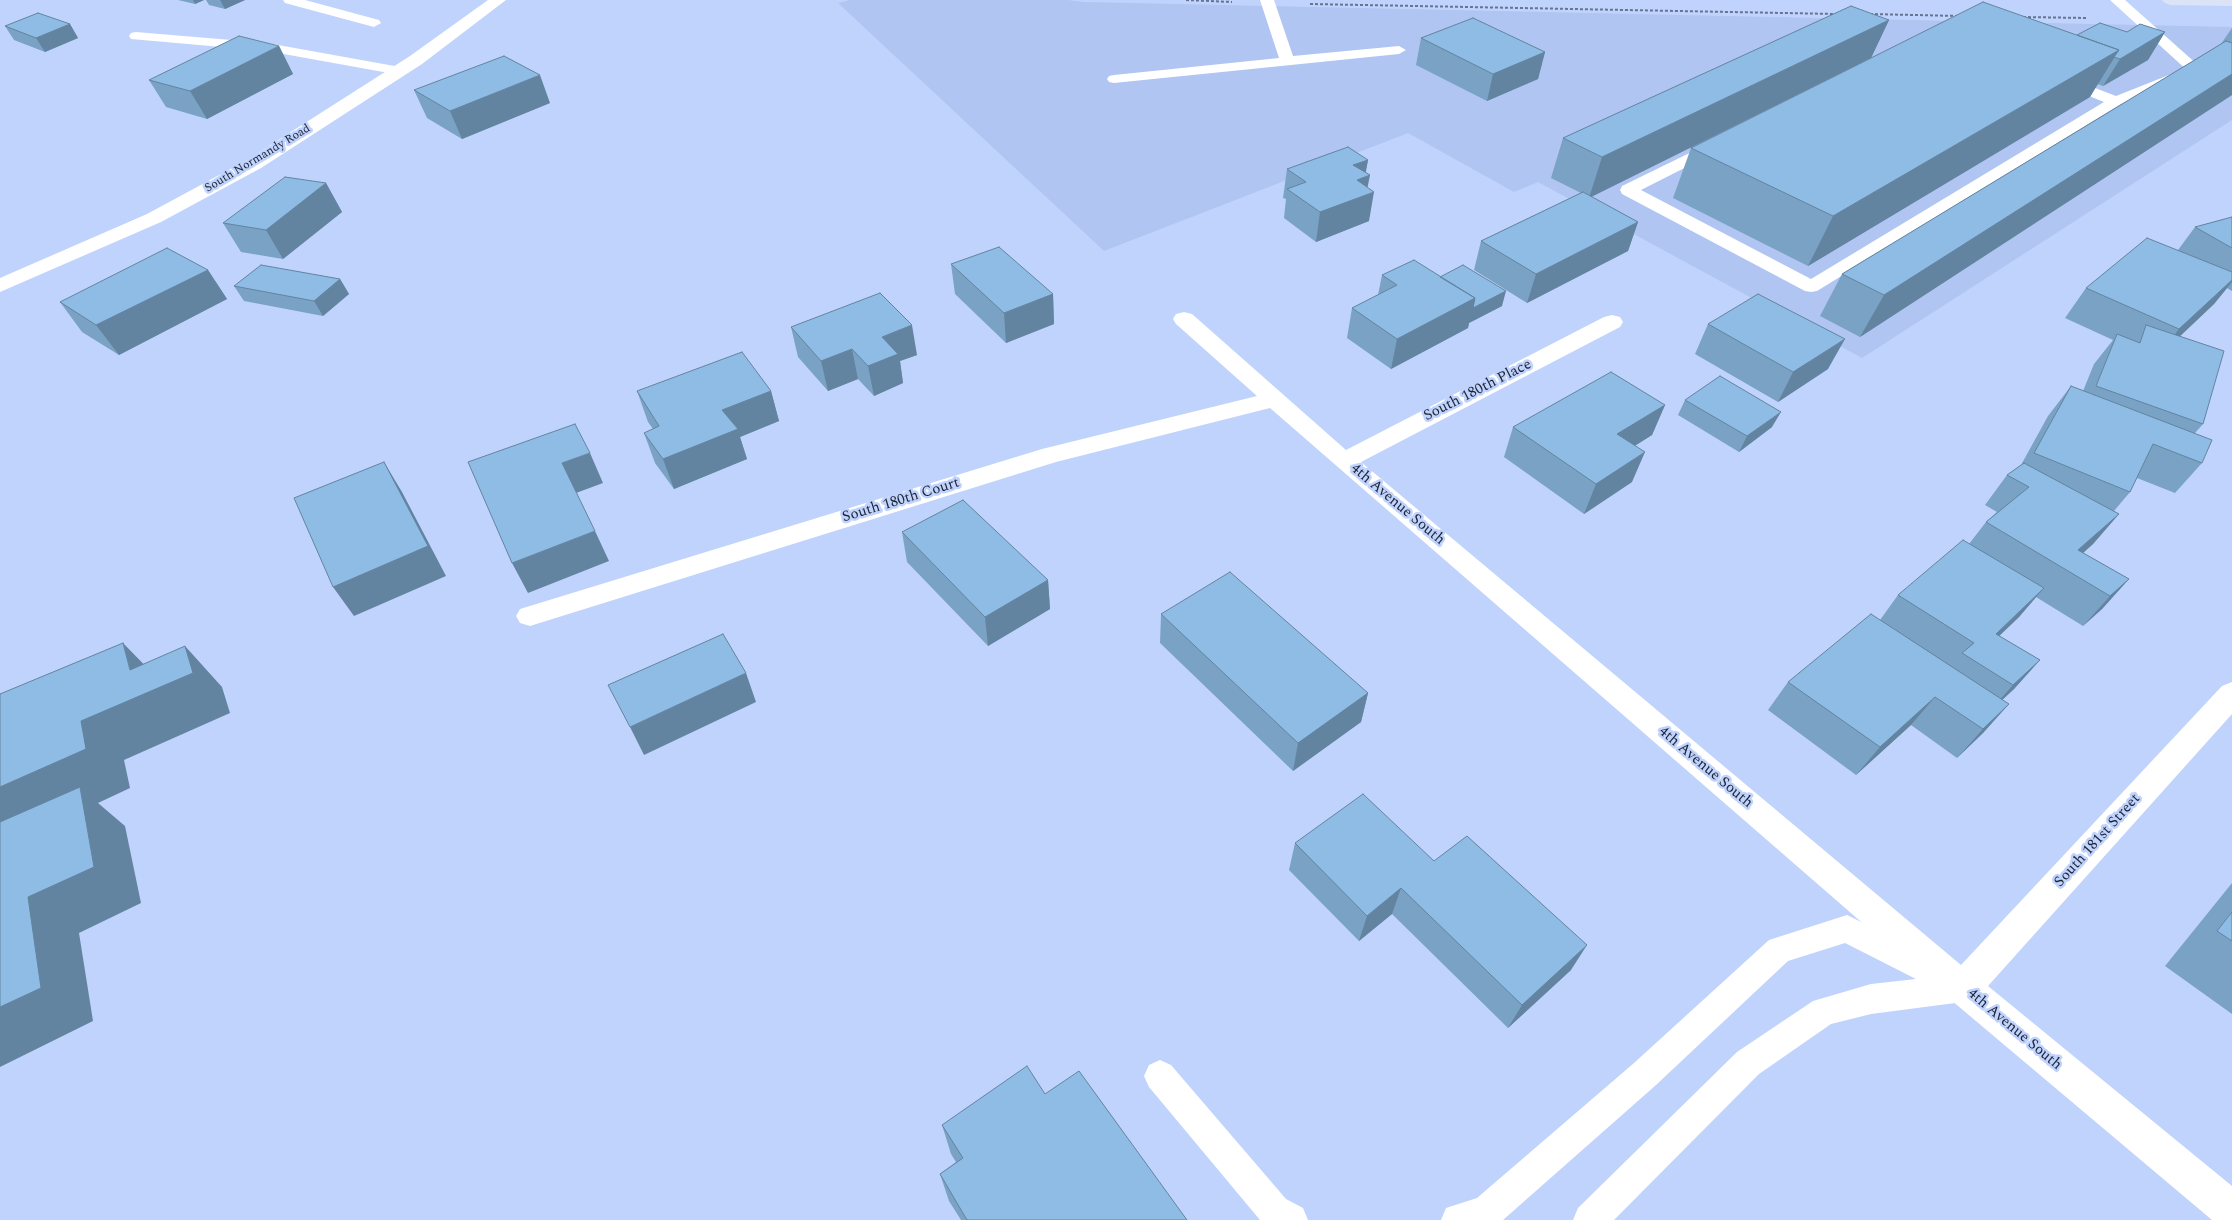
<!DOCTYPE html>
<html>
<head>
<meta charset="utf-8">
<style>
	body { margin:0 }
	canvas { display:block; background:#c0d3fc }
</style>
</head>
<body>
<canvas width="2232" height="1220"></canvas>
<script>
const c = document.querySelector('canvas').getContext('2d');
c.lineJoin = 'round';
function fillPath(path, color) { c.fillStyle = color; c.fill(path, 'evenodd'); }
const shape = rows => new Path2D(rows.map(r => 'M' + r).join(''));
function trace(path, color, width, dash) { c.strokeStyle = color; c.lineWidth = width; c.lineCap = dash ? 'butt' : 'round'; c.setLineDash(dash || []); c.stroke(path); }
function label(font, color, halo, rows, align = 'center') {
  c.font = font + ' Spectral,serif'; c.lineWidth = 5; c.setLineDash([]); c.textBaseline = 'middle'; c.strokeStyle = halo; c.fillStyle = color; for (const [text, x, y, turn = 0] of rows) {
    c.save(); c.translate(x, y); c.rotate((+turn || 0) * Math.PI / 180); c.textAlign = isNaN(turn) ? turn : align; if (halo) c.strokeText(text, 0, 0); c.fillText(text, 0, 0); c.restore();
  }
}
const built = shape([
	[850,0,1068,0,1084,2,2232,27,2232,120,1862,358,1538,182,1514,192,1408,133,1104,251,838,3]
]);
const path = shape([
	[1186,0,1232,2],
	[1310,4,1836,14],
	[1870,14,1959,16],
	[2023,17,2086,18]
]);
const service = shape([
	[283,0,305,0,379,20,381,23,374,27,285,3,283,0],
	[1260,0,1274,0,1293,56,1399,46,1406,50,1399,54,1114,83,1109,82,1107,79,1109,76,1114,75,1279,58,1260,0],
	[2110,0,2125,0,2199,66,2232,78,2232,87,2189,72,2110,0],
	[136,32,267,43,400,67,407,71,400,75,267,51,131,39,129,36,131,33,136,32],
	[2179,71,2184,72,2186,75,2184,78,2121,104,1817,291,1811,292,1805,291,1622,194,1620,190,1622,186,1710,143,1722,143,1724,146,1722,149,1641,190,1811,279,2104,102,2059,84,2057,81,2059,78,2069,78,2116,96,2179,71],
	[1847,915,1939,960,1943,970,1940,976,1963,974,1974,978,1978,988,1974,998,1963,1002,1871,1014,1831,1024,1759,1074,1614,1220,1573,1220,1578,1208,1737,1052,1813,1001,1871,984,1916,979,1845,943,1788,961,1656,1085,1503,1220,1441,1220,1446,1208,1477,1198,1634,1063,1769,940,1847,915],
	[1160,1060,1171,1065,1286,1199,1303,1208,1308,1220,1260,1220,1149,1087,1144,1076,1149,1065,1160,1060]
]);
const minor = shape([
	[1184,312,1192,314,1346,450,1604,317,1612,315,1620,317,1623,322,1620,327,1361,462,1961,965,2222,686,2232,682,2232,714,1988,986,2232,1186,2232,1220,2212,1220,1951,1000,1270,408,1056,462,530,626,520,623,516,616,520,609,1042,449,1257,396,1176,324,1173,319,1176,314,1184,312]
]);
const tertiary = shape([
	[488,0,506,0,422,64,261,168,161,222,0,292,0,278,147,214,247,160,410,56,488,0]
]);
const primary = shape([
	[2162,0,2232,0,2232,6,2170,5,2165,3,2162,0]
]);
const wall = shape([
	[178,0,204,0,195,4],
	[206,0,245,0,225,9,209,5],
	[1889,20,1871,58,1591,197,1638,222,1628,251,1527,303,1474,270,1481,241,1581,193,1551,178,1563,138],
	[70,24,78,38,45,52,14,40,5,26],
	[2232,28,2232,95,1860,337,1820,316,1842,274,2221,44],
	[2127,32,2165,32,2148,60,2103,86,2097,84,2090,97,1808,266,1673,198,1691,148,2077,35],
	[1421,38,1545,52,1538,79,1487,101,1416,65],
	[279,46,293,74,207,119,166,107,149,80],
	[414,90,550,103,462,139,427,118],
	[1368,160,1365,173,1367,187,1369,221,1316,242,1284,218,1286,199,1283,198,1287,169],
	[326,183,342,212,283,259,241,252,223,223],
	[2232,217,2232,291,2227,288,2214,304,2180,336,2203,424,2195,433,2202,463,2175,493,2137,478,2130,492,2114,511,2119,514,2093,544,2083,553,2129,579,2102,609,2083,626,2036,597,2019,617,1999,636,2040,660,2014,689,2002,700,2009,704,1983,733,1957,758,1911,725,1856,775,1768,710,1788,682,1880,620,1898,595,1969,544,1986,522,1997,512,1985,505,2007,475,2021,465,2048,416,2071,386,2083,391,2094,364,2113,340,2065,318,2086,288,2178,250,2195,227],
	[951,264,1053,294,1054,324,1006,343,955,294],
	[208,270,227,299,119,355,82,332,60,302],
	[1382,275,1440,277,1502,306,1469,323,1468,328,1391,369,1347,338,1352,308,1378,295],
	[340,279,349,294,323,316,244,301,234,286],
	[1708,324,1828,369,1778,402,1695,354],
	[791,327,917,355,900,361,903,383,874,396,858,379,828,391,798,357],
	[637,391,771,391,779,421,740,437,747,459,674,489,655,463,644,433,653,429,648,422],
	[1685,400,1772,427,1739,452,1678,415],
	[1665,405,1652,435,1635,446,1632,482,1584,514,1504,457,1513,427],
	[902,532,1048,580,1050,609,988,646,907,562],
	[1161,614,1368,693,1361,722,1293,771,1160,643],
	[1295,843,1434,861,1571,970,1508,1028,1392,914,1359,941,1289,870],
	[2232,883,2232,1014,2165,966],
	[1045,1094,1187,1220,961,1220,949,1201,940,1174,956,1162,951,1154,942,1125]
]);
const shadedWall = shape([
	[193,0,204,0,195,4],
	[220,0,245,0,225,9],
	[1889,20,1871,58,1589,198,1602,157],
	[70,24,78,38,45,52,36,38],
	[2165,32,2148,60,2103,86,2120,59],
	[279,46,293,74,207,119,190,91],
	[2119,50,2090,97,1808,266,1833,216],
	[1545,52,1538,79,1487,101,1493,74],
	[2232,74,2232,95,1860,337,1884,295],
	[540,75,550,103,462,139,450,111],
	[1368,160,1365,177,1370,175,1366,195,1374,192,1369,221,1316,242,1320,212,1353,165],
	[326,183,342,212,283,259,266,230],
	[1638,222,1628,251,1527,303,1536,274],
	[208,270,227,299,119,355,96,325],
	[340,279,349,294,323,316,314,301],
	[2232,280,2232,282,2214,304,2156,359,2179,329],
	[1506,291,1502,306,1469,323,1468,328,1391,369,1397,339,1475,298],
	[1053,294,1054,324,1006,343,1004,313],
	[912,325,917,355,900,361,903,383,874,396,868,366,882,337],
	[1845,339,1828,369,1778,402,1793,372],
	[852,349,858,379,828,391,821,361],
	[771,391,779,421,740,437,747,459,674,489,663,459,722,410],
	[1665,405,1652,435,1605,464,1617,434],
	[1781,412,1772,427,1739,452,1747,436],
	[1645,452,1632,482,1584,514,1596,484],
	[590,453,603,483,576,493,562,463],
	[384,462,402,492,446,576,354,616,333,587],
	[2119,514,2093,544,2065,569,2078,550],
	[595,531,609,561,528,593,512,563],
	[2129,579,2102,609,2083,626,2110,596],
	[1048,580,1050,609,988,646,985,617],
	[2044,588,2019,617,1974,660,1996,634],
	[123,643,163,684,185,646,222,687,230,713,124,760,130,788,98,803,125,826,141,903,79,933,93,1021,0,1067,0,787,130,670],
	[2040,660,2014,689,1987,714,2013,685],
	[746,673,756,702,644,755,630,727],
	[1368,693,1361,722,1293,771,1298,743],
	[1935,697,1911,725,1856,775,1880,747],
	[2009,704,1983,733,1957,758,1983,729],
	[1401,888,1392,914,1359,941,1367,916],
	[1587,945,1571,970,1508,1028,1522,1005]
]);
const building = shape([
	[1983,2,2119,50,1833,216,1691,148,1983,2],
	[1851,6,1889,20,1602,157,1563,138,1851,6],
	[38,13,70,24,36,38,5,26,38,13],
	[1473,18,1545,52,1493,74,1421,38,1473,18],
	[2100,23,2127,32,2140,24,2165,32,2120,59,2114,57,2119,50,2077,35,2100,23],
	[239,36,279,46,190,91,149,80,239,36],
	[2226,41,2232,43,2232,74,1884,295,1842,274,2226,41],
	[504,56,540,75,450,111,414,90,504,56],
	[1348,147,1368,160,1353,165,1370,175,1357,180,1374,192,1320,212,1287,189,1306,182,1287,169,1348,147],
	[285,177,326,183,266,230,223,223,285,177],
	[1583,192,1638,222,1536,274,1481,241,1583,192],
	[2232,217,2232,248,2195,227,2232,217],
	[2147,238,2232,272,2232,280,2179,329,2086,288,2147,238],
	[999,247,1053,294,1004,313,951,264,999,247],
	[167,248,208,270,96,325,60,302,167,248],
	[1414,260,1475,298,1397,339,1352,308,1397,285,1382,275,1414,260],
	[261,265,340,279,314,301,234,286,261,265],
	[1463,265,1506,291,1473,308,1475,298,1440,277,1463,265],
	[880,293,912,325,882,337,898,354,868,366,852,349,821,361,791,327,880,293],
	[1758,294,1845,339,1793,372,1708,324,1758,294],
	[2146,325,2224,351,2203,424,2096,386,2117,334,2140,343,2146,325],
	[742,352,771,391,722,410,738,429,663,459,644,433,659,426,637,391,742,352],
	[1611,372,1665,405,1617,434,1645,452,1596,484,1513,427,1611,372],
	[1720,376,1781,412,1747,436,1685,400,1720,376],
	[2071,386,2212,440,2202,463,2153,444,2130,492,2034,453,2071,386],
	[575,424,590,453,562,463,595,531,512,563,468,462,575,424],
	[384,462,428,546,333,587,294,498,384,462],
	[2024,463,2119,514,2078,550,2129,579,2110,596,1986,522,2029,487,2007,475,2024,463],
	[963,500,1048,580,985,617,902,532,963,500],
	[1963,540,2044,588,1996,634,2040,660,2013,685,1962,653,1974,643,1898,595,1963,540],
	[1230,572,1368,693,1298,743,1161,614,1230,572],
	[1871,614,2009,704,1983,729,1935,697,1880,747,1788,682,1871,614],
	[723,634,746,673,630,727,608,685,723,634],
	[123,643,130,670,185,646,193,673,81,721,86,749,0,787,0,694,123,643],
	[80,787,94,867,28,897,41,988,0,1007,0,822,80,787],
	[1363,794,1434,861,1467,836,1587,945,1522,1005,1401,888,1367,916,1295,843,1363,794],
	[2232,912,2232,941,2217,931,2232,912],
	[1027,1066,1045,1094,1079,1071,1187,1220,967,1220,940,1174,963,1158,942,1125,1027,1066]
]);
const farStreetnames = [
	["South Normandy Road",258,159,-31]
];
const streetNames = [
	["South 180th Place",1478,391,-27],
	["South 180th Court",901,501,-17],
	["4th Avenue South",1397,505,40],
	["4th Avenue South",1705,768,40],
	["South 181st Street",2098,841,-48],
	["4th Avenue South",2014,1030,40]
];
fillPath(built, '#b0c5f2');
trace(path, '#667391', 2, [3, 2]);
fillPath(service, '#fff');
fillPath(minor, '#fff');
fillPath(tertiary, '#fff');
fillPath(primary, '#dbe4f7');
fillPath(wall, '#7aa2c5');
fillPath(shadedWall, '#6384a0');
fillPath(building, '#8ebce5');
trace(building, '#6384a0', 1);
label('12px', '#1a2236', '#c0d3fc', farStreetnames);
label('15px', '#1a2236', '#c0d3fc', streetNames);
</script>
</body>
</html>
